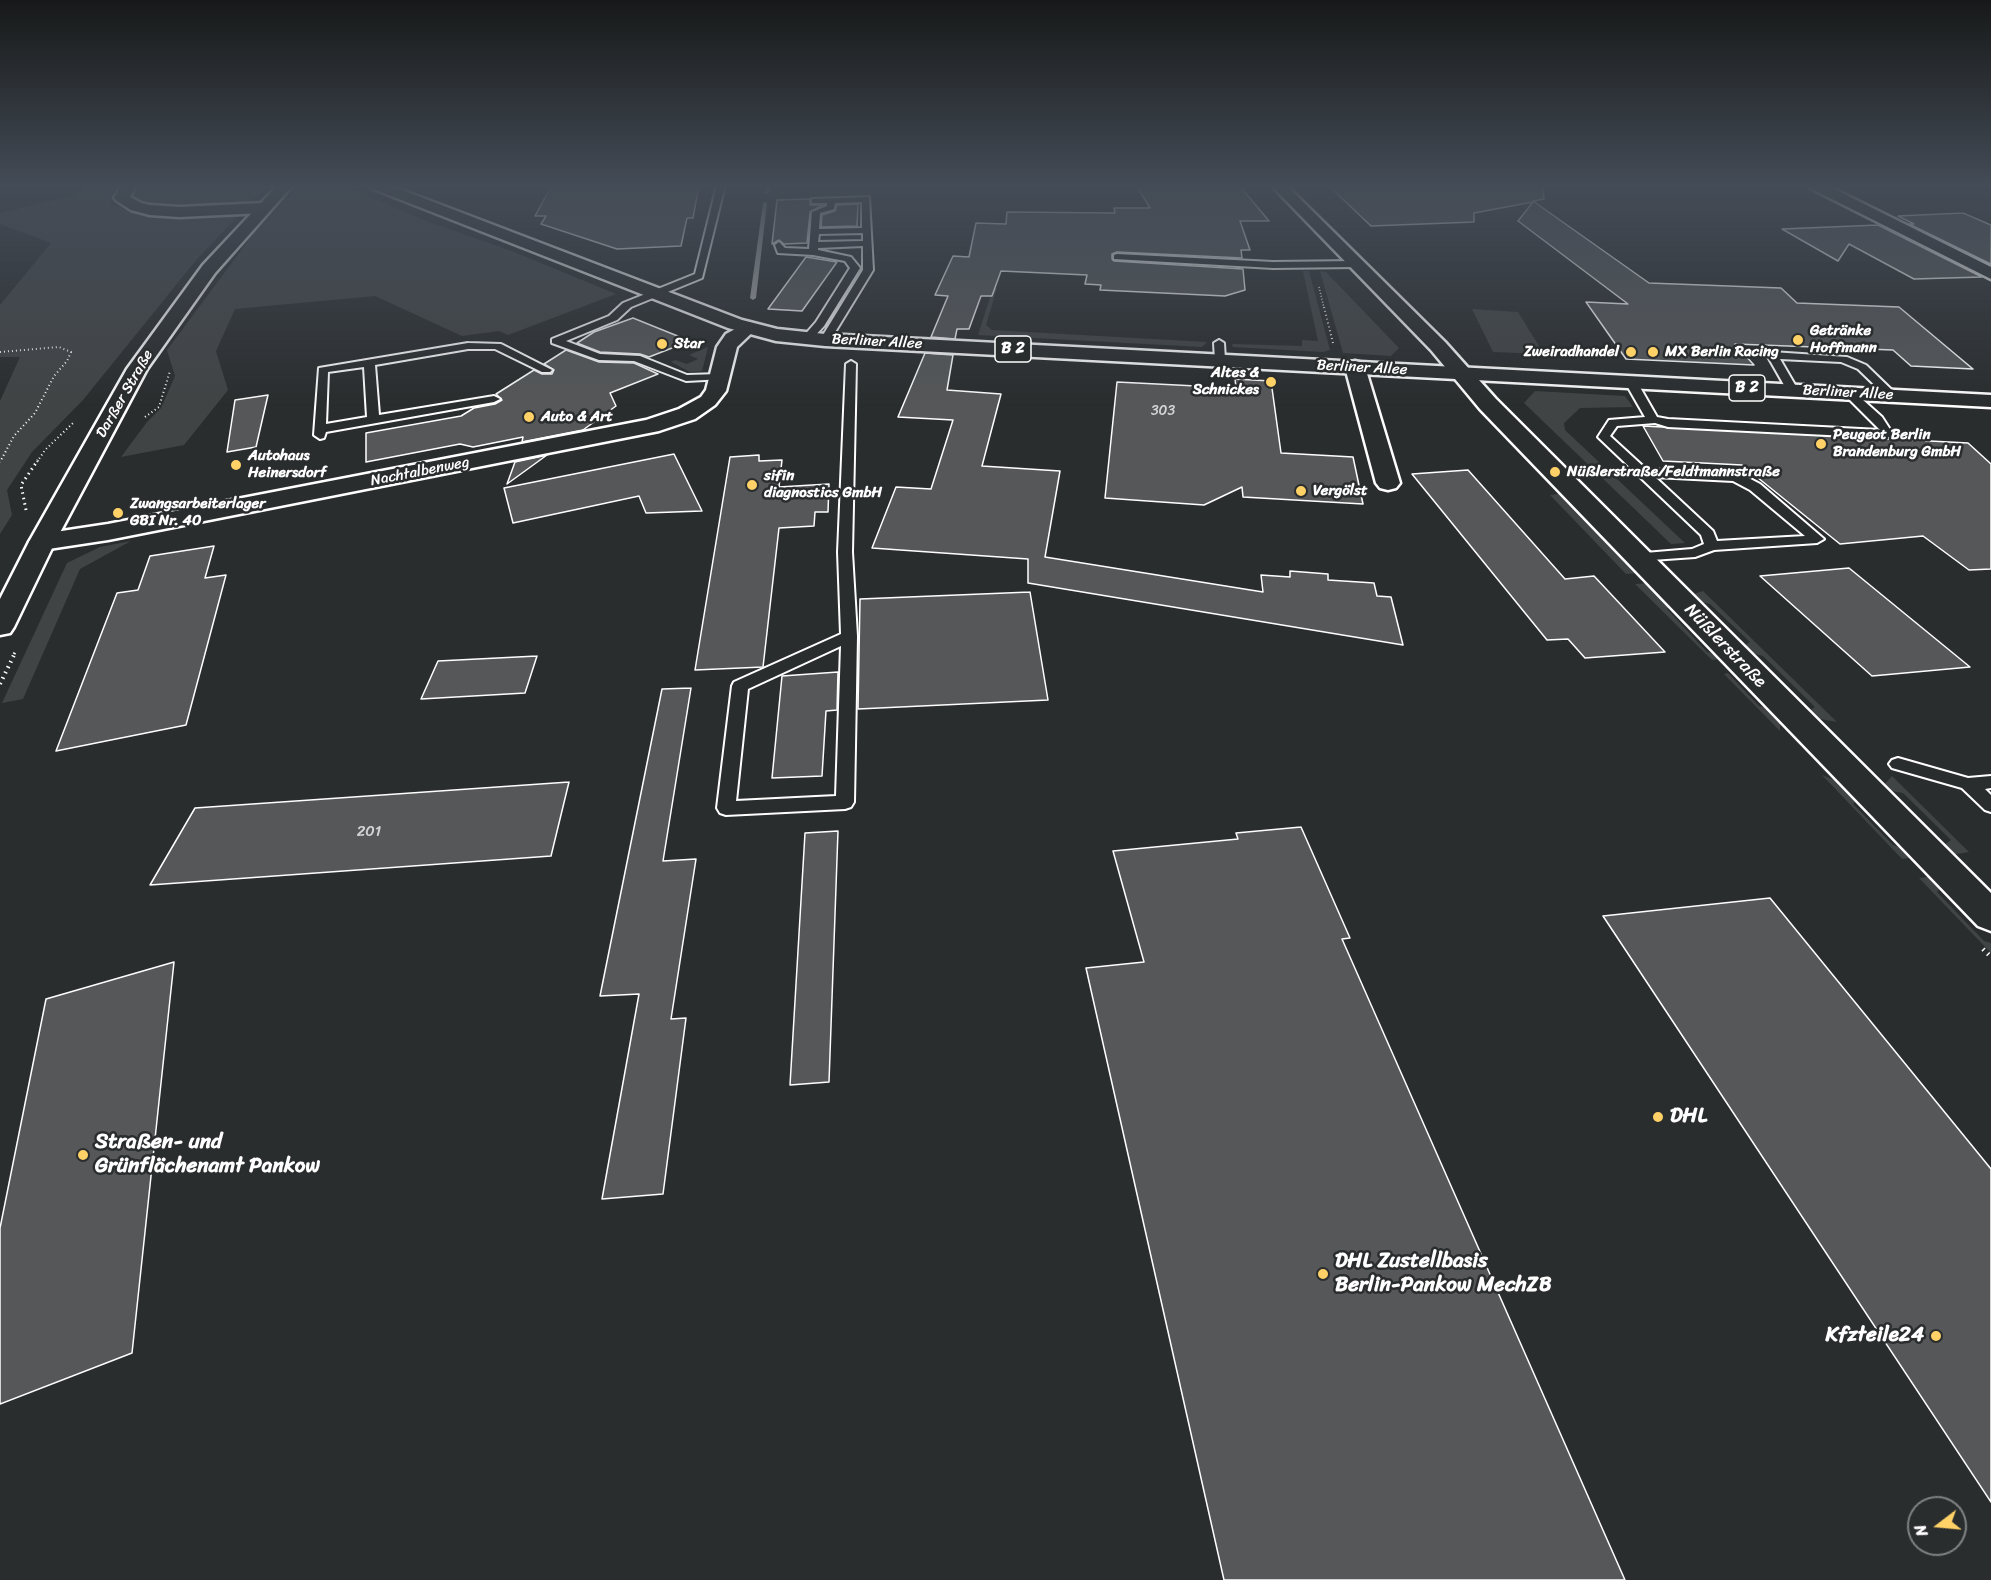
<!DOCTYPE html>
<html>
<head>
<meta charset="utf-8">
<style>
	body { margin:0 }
	#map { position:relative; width:1991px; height:1580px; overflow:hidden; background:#2a2d2e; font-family:Sriracha,sans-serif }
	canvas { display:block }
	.north { position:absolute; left:1907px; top:1496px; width:60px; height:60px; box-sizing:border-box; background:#2a2d2e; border:2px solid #7f8182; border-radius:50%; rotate:254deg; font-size:16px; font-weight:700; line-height:24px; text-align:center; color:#fff }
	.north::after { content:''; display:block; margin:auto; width:21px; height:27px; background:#ffd166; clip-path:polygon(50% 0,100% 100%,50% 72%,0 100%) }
</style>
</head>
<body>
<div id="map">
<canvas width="1991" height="1580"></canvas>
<div class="north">N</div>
</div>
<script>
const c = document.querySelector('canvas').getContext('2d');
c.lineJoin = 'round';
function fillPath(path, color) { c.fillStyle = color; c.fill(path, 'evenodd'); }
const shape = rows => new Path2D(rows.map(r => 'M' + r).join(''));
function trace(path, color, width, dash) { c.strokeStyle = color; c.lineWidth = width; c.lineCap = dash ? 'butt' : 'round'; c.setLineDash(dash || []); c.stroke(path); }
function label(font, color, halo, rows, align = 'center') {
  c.font = font + ' Sriracha,sans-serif'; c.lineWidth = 5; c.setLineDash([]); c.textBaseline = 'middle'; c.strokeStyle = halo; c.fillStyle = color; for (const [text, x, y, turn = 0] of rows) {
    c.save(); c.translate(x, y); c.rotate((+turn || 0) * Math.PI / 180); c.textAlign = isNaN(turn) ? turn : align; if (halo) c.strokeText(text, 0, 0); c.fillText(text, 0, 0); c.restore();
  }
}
const green = shape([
	[92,185,120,185,113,191,110,197,111,204,128,211,150,215,227,213,238,216,197,259,83,400,32,452,7,490,12,515,0,534,0,401,20,357,0,357,0,305,51,243,0,224,0,213,72,196],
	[139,185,268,185,248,204,163,208,136,200,133,193],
	[300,185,342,185,421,219,514,252,616,294,508,335,499,331,462,336,375,296,235,309,216,351,228,390,184,445,121,457,147,422,161,408,175,376,167,350,254,233],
	[1303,271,1309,271,1330,350,1323,352,1233,347,1232,344,1302,346,1302,340,1318,341],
	[1320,271,1326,272,1399,348,1391,356,1343,353],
	[993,288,997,288,986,325,992,330,1207,342,1202,347,978,335],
	[1472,309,1518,312,1544,354,1493,352],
	[708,347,702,371,690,372,671,362,675,360,687,364,698,359,689,355],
	[1535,391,1625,396,1633,407,1580,408,1564,423,1565,430,1685,543,1671,544,1524,403],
	[1559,494,1577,508,1641,573,1626,574,1550,495],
	[131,541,80,569,23,699,2,703,67,563,100,547],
	[1651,583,1672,605,1667,609,1707,652,1721,656,1725,659,1712,660,1635,584],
	[1703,591,1837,722,1815,718,1808,712,1815,707,1763,656,1748,652,1743,647,1750,642,1710,604,1697,601,1691,595],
	[1728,673,1759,706,1774,710,1780,717,1780,731,1724,674],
	[1822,775,1839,782,1852,792,1858,798,1853,804,1893,845,1910,851,1916,857,1902,859],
	[1892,776,1969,852,1951,855,1943,846,1951,840,1903,793,1886,790,1883,786],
	[1934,876,1942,885,1937,892,1984,941,1991,943,1991,953,1919,878]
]);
const stream = shape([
	[767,185,771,185,769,193,767,194,765,193,767,185],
	[765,202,767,203,756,298,753,300,750,298,763,203,765,202]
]);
const building = shape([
	[552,185,699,185,693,218,687,218,681,246,617,249,541,224,546,216,535,216,552,185],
	[1136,185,1239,185,1269,221,1240,221,1250,250,1241,250,1242,258,1117,252,1112,254,1112,259,1114,261,1243,269,1245,290,1225,296,1100,290,1101,285,1085,284,1087,275,1001,271,992,296,981,296,969,329,957,329,955,339,931,337,948,296,935,295,953,256,969,257,976,223,1006,224,1007,212,1115,213,1114,208,1150,208,1136,185],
	[1328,185,1543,185,1544,199,1533,201,1649,283,1781,288,1797,303,1899,307,1973,369,1911,366,1893,350,1735,344,1754,365,1626,359,1586,302,1628,304,1518,221,1533,202,1474,213,1474,222,1371,226,1328,185],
	[810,199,810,205,823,205,810,212,807,243,784,244,779,240,772,244,777,200,810,199],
	[858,204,857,226,821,227,822,215,835,211,837,205,858,204],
	[1963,213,1991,225,1991,264,1909,224,1914,224,1898,216,1963,213],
	[1878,225,1982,277,1914,279,1849,244,1838,261,1782,229,1878,225],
	[806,257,837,262,802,311,768,309,806,257],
	[633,318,690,341,649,357,640,354,600,352,577,343,594,332,633,318],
	[566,350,599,362,634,363,658,374,610,393,616,406,583,430,522,442,523,437,473,447,460,444,366,462,366,433,461,416,474,408,495,404,502,400,496,394,534,370,542,374,552,374,554,370,544,364,566,350],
	[925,353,953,355,947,390,1001,394,982,466,1060,471,1045,557,1263,592,1261,575,1290,577,1290,571,1328,574,1328,580,1374,583,1377,596,1391,597,1403,645,1028,583,1028,559,872,548,896,487,931,489,953,420,898,417,925,353],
	[1235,379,1271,381,1281,453,1353,457,1363,504,1243,497,1242,487,1204,505,1105,498,1117,382,1236,388,1235,379],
	[268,395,256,447,227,452,235,400,268,395],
	[1643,426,1968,443,1991,464,1991,569,1969,570,1923,536,1840,544,1742,465,1663,461,1643,426],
	[674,454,702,511,646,513,639,496,513,523,504,488,674,454],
	[547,455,507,484,515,462,547,455],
	[759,455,759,461,782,460,779,487,829,484,828,512,815,512,814,526,779,528,763,667,695,670,730,457,759,455],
	[1468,470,1565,579,1594,576,1665,652,1585,658,1568,639,1547,640,1412,474,1468,470],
	[214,546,205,578,226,575,186,725,56,751,117,593,138,590,150,556,214,546],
	[1849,568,1970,667,1872,676,1760,576,1849,568],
	[1030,592,1048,700,858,709,860,599,1030,592],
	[537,656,525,693,421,699,438,661,537,656],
	[838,672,837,710,826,711,822,776,772,778,782,676,838,672],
	[691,688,663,861,696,859,671,1019,686,1018,663,1194,602,1199,639,994,600,996,662,689,691,688],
	[569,782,551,856,150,885,195,808,569,782],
	[1301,827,1350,938,1342,939,1625,1580,1224,1580,1086,968,1144,962,1113,851,1238,839,1236,833,1301,827],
	[838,831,829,1082,790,1085,805,833,838,831],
	[1770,898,1991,1169,1991,1502,1603,916,1770,898],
	[174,962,132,1353,0,1404,0,1228,46,999,174,962]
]);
const pathFar4 = shape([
	[1319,287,1324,308]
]);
const pathFar3 = shape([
	[1324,307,1333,343],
	[0,352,59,347,71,352,67,361,54,376,35,413,14,436,0,462],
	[145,417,159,407,170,371],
	[37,462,45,450,73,423]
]);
const pathFar2 = shape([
	[26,510,21,485,38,460],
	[14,654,16,651]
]);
const pathFar1 = shape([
	[0,684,15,653]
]);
const path = shape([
	[1983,949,1991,957]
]);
const service = shape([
	[717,185,725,185,702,278,631,307,617,320,566,341,600,354,640,356,687,375,720,374,726,377,724,379,686,381,634,361,599,360,552,343,552,339,609,316,623,303,695,274,717,185],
	[869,197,873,270,829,342,821,342,820,340,863,270,863,246,818,248,818,250,851,257,860,268,824,326,811,340,803,340,802,338,816,322,850,268,845,261,813,255,778,253,775,245,779,242,785,248,809,249,812,212,827,206,827,203,812,203,812,199,869,197],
	[862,202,862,228,819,229,820,213,834,209,835,203,862,202],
	[863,233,863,241,818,242,819,234,863,233],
	[1117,254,1273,262,1356,261,1361,264,1356,267,1273,268,1114,259,1114,255,1117,254],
	[1219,340,1224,343,1225,360,1220,363,1215,360,1214,343,1219,340],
	[468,343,501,344,552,370,550,372,542,372,495,349,468,349,375,365,379,415,494,396,500,399,494,402,326,432,324,438,320,439,314,435,319,368,468,343],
	[364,367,367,417,326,424,328,372,364,367],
	[1772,352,1847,357,1866,365,1897,395,1895,397,1887,397,1858,369,1841,362,1780,359,1798,390,1792,393,1788,392,1767,355,1772,352],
	[851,361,856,364,852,552,857,636,854,802,851,807,845,809,726,815,720,813,717,808,732,686,734,682,841,634,838,552,846,364,851,361],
	[841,646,836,796,736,801,748,689,841,646],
	[1631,379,1637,382,1657,417,1668,419,1880,430,1843,393,1849,390,1853,391,1882,417,1893,434,1887,438,1668,427,1655,423,1617,426,1610,436,1646,469,1741,474,1760,484,1824,539,1817,543,1714,550,1695,557,1638,561,1633,560,1631,557,1633,554,1692,549,1704,544,1701,535,1598,437,1609,420,1645,417,1625,382,1631,379],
	[1655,477,1733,481,1750,490,1805,536,1717,541,1713,531,1655,477],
	[1898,758,1968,778,1991,776,1991,788,1985,789,1991,795,1991,812,1985,810,1962,788,1892,768,1889,764,1892,760,1898,758]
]);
const minor = shape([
	[1808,185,1826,185,1991,267,1991,279,1810,188,1808,185],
	[748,322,755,324,757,328,737,347,726,391,715,405,695,419,659,431,108,540,42,550,33,547,29,542,33,537,42,534,108,524,646,420,679,409,701,397,706,390,717,347,726,334,748,322],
	[1355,361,1362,363,1365,367,1400,483,1396,488,1388,490,1380,488,1376,483,1345,367,1348,363,1355,361]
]);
const tertiary = shape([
	[1271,185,1286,185,1445,342,1496,399,1991,893,1991,931,1978,926,1480,409,1431,350,1271,185]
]);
const secondary = shape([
	[278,185,293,185,215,273,147,369,55,542,14,627,10,633,0,635,0,599,29,542,127,369,203,265,278,185]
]);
const primary = shape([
	[122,185,136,185,130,197,141,203,150,205,179,207,263,203,271,208,263,213,179,217,150,215,131,210,117,201,114,198,122,185],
	[369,185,389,185,742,320,777,329,825,334,1991,395,1991,407,825,346,776,341,728,328,371,188,369,185]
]);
const markers = [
	[1798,340,6,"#ffd166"],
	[662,344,6,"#ffd166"],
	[1631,352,6,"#ffd166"],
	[1653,352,6,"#ffd166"],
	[1271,382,6,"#ffd166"],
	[529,417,6,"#ffd166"],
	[1821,444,6,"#ffd166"],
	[236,465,6,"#ffd166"],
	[1555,472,6,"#ffd166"],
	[752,485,6,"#ffd166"],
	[1301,491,6,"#ffd166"],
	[118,513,6,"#ffd166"],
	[1658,1117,6,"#ffd166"],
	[83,1155,6,"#ffd166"],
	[1323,1274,6,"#ffd166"],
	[1936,1336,6,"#ffd166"]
];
const farNumbernames = [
	["303",1163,411]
];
const farPoinames = [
	["Getränke",1810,331],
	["Hoffmann",1810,348],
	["Star",674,344],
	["Zweiradhandel",1619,352,"right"],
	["MX Berlin Racing",1665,352],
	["Altes &",1259,373,"right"],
	["Schnickes",1259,390,"right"],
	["Auto & Art",541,417],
	["Peugeot Berlin",1833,435],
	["Brandenburg GmbH",1833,452],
	["Autohaus",248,456],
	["Heinersdorf",248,473],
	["Nüßlerstraße/Feldtmannstraße",1567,472],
	["sifin",764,476],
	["diagnostics GmbH",764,493],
	["Vergölst",1313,491],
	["Zwangsarbeiterlager",130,504],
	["GBI Nr. 40",130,521]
];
const farStreetnames = [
	["Berliner Allee",877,342,3],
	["Berliner Allee",1362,368,3],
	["Berliner Allee",1848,393,3],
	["Darßer Straße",125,394,-60],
	["Nachtalbenweg",420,472,-11]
];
const numberNames = [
	["201",369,832]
];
const shields = [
	[1013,349,36],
	[1747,388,36]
];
const shieldNames = [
	["B 2",1013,349],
	["B 2",1747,388]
];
const streetNames = [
	["Nüßlerstraße",1725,646,46]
];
const nearPoinames = [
	["DHL",1670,1117],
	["Straßen- und",95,1143],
	["Grünflächenamt Pankow",95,1167],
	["DHL Zustellbasis",1335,1262],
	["Berlin-Pankow MechZB",1335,1286],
	["Kfzteile24",1924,1336,"right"]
];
fillPath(green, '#414445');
fillPath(stream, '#a6a7a7');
fillPath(building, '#555758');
trace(building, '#fff', 1.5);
trace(service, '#fff', 4);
trace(minor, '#fff', 5);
trace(tertiary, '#fff', 5);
trace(secondary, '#fff', 5);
trace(primary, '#fff', 5);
trace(pathFar4, '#fff', 1.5, [1, 2]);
trace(pathFar3, '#fff', 2, [1, 3]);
trace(pathFar2, '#fff', 3, [1.5, 4]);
trace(pathFar1, '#fff', 4, [1.5, 4.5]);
trace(path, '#fff', 4.5, [1.5, 5]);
fillPath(service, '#2a2d2e');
fillPath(minor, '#2a2d2e');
fillPath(tertiary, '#2a2d2e');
fillPath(secondary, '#2a2d2e');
fillPath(primary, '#2a2d2e');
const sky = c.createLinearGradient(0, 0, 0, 406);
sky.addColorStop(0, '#171919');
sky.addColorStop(0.46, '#444c57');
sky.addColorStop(1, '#444c5700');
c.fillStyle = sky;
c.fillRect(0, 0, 1991, 406);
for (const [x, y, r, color] of markers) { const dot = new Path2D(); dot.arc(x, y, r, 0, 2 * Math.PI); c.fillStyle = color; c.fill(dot); trace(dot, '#2a2d2e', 2); }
label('14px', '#d4d5d5', null, farNumbernames);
label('bold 15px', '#fff', '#2a2d2e', farPoinames, 'left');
label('15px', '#fff', '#2a2d2e', farStreetnames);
label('15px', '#d4d5d5', null, numberNames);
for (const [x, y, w] of shields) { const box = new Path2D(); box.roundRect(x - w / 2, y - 13, w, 26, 4.5); c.fillStyle = '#2a2d2e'; c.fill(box); trace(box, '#fff', 1.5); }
label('bold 16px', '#fff', null, shieldNames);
label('18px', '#fff', '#2a2d2e', streetNames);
label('bold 21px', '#fff', '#2a2d2e', nearPoinames, 'left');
</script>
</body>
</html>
